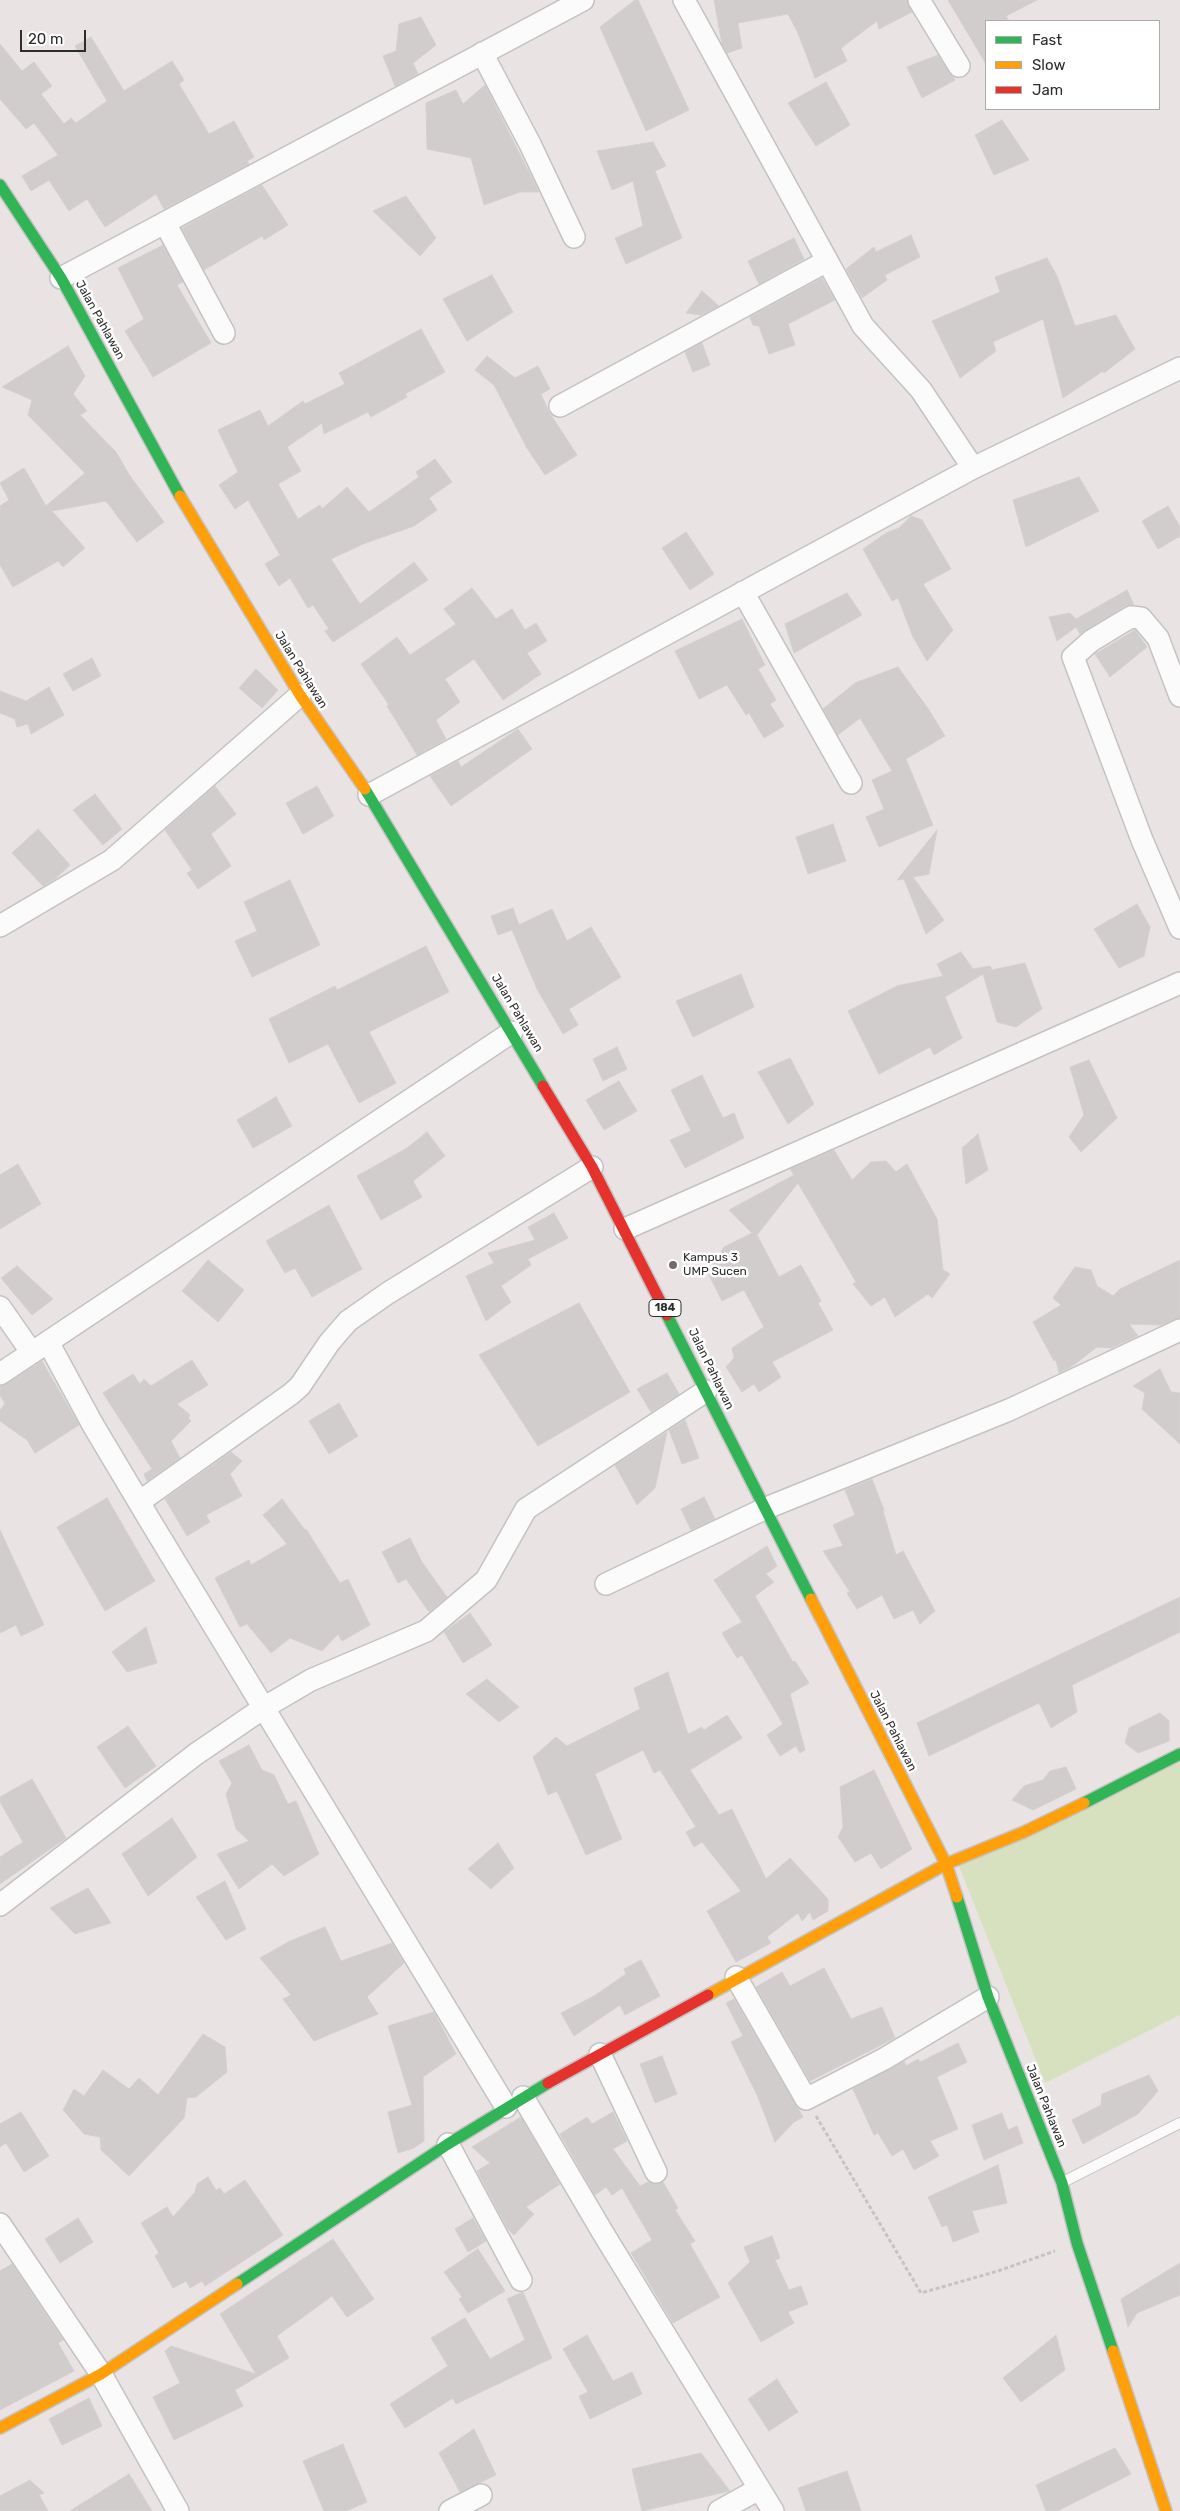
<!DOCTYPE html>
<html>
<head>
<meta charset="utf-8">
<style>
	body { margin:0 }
	#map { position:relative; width:1180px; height:2511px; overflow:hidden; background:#e9e4e3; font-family:Rubik,sans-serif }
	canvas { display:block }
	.legend { position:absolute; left:985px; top:20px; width:175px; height:90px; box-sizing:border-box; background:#fff; border:1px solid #ababab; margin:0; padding:6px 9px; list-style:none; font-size:15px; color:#2c2c2c }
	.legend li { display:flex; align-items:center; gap:10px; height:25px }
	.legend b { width:25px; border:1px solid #ababab }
	.scale { position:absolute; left:20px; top:30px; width:66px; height:22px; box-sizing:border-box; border:2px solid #2c2c2c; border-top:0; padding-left:6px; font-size:15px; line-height:18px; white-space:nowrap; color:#2c2c2c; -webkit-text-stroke:4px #fff; paint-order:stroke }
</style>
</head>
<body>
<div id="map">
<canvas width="1180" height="2511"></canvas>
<ul class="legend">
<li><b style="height:6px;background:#30b455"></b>Fast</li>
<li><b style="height:6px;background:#ff9f0a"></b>Slow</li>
<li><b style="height:6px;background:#e5322d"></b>Jam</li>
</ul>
<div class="scale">20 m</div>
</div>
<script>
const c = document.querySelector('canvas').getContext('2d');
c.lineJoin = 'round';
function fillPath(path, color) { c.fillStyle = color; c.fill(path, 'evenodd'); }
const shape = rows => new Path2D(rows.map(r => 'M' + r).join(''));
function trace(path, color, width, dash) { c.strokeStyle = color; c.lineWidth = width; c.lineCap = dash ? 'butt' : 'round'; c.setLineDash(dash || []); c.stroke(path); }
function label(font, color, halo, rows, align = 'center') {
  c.font = font + ' Rubik,sans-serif'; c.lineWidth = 5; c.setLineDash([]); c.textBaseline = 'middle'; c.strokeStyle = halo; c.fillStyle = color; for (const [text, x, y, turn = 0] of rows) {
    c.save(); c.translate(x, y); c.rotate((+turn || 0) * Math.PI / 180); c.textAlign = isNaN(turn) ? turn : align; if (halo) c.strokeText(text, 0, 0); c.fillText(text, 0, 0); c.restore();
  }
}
const green = shape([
	[1180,1759,1180,2015,1045,2083,959,1866]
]);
const building = shape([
	[635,0,638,0,689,110,646,131,600,27,635,0],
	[714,0,907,0,912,12,879,29,877,21,841,48,847,61,815,78,798,33,788,14,738,23,742,48,727,53,722,44,714,0],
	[948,0,1037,0,1006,16,1009,21,986,21,986,64,948,0],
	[421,17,436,45,413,63,418,74,395,86,383,56,396,51,399,24,421,17],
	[91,37,124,91,172,61,184,80,179,84,209,134,234,121,254,157,247,161,249,164,164,209,156,194,105,227,87,199,69,211,49,180,31,191,22,176,58,155,34,123,26,129,0,99,0,44,22,71,34,62,52,86,41,94,64,124,71,118,76,123,107,101,75,46,91,37],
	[938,55,955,80,922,98,907,67,938,55],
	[826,82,850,125,816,146,788,103,826,82],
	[485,85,539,192,520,192,484,205,471,158,427,149,426,103,456,90,463,104,485,85],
	[1002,120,1029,160,994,175,975,135,1002,120],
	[653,142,666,166,655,171,682,238,626,264,615,238,643,226,633,181,612,190,597,151,653,142],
	[262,185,288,225,264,240,262,236,204,270,182,228,262,185],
	[406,196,436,238,420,256,373,211,406,196],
	[911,235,920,257,885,275,887,280,862,298,846,269,874,247,876,252,911,235],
	[794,238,804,259,759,284,748,261,794,238],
	[163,245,183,282,177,285,211,343,153,377,125,331,144,319,118,268,163,245],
	[1047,258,1057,276,1075,326,1116,315,1135,349,1104,373,1103,371,1063,398,1043,319,993,342,996,351,960,378,932,321,1000,292,995,277,1047,258],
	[492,275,513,312,467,341,443,299,492,275],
	[822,278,835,300,788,324,795,345,769,354,759,326,753,325,750,317,822,278],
	[702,291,719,306,701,315,686,313,702,291],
	[421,329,445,372,405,394,407,397,371,417,368,412,324,434,322,423,287,447,301,471,278,484,298,519,320,505,322,509,347,487,369,512,419,477,416,472,435,459,452,482,429,498,437,510,414,526,363,544,331,559,360,604,414,562,428,580,333,642,325,631,329,629,313,605,308,608,290,578,279,586,265,564,280,555,248,500,235,509,219,485,238,472,218,430,260,410,268,426,303,401,305,404,345,384,339,373,421,329],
	[702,343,710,365,693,372,685,352,702,343],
	[68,346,85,376,73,394,87,411,80,415,116,452,130,476,164,522,137,542,106,501,52,511,85,548,63,567,58,561,13,587,0,565,0,506,9,500,0,483,24,468,46,506,85,473,28,415,32,400,2,387,68,346],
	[487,356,515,378,538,366,550,389,541,394,549,412,577,455,545,475,527,448,494,385,475,370,487,356],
	[1079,477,1099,511,1026,547,1013,500,1079,477],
	[1168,506,1180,527,1180,536,1158,549,1142,521,1168,506],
	[911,516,922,520,951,569,923,584,953,630,927,661,913,637,898,598,892,601,863,549,886,533,899,528,911,516],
	[686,532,714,574,690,590,662,548,686,532],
	[472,588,496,619,512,609,525,630,536,623,547,641,527,653,541,674,503,700,474,659,445,679,460,702,436,720,446,739,417,755,387,706,389,705,361,664,397,637,410,655,456,624,444,609,472,588],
	[1127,590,1134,605,1125,606,1080,634,1076,627,1057,641,1049,617,1070,613,1076,619,1127,590],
	[847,593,862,615,794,653,785,624,847,593],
	[742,619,765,665,758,669,776,700,770,704,784,726,764,738,749,713,746,715,727,685,699,699,675,651,742,619],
	[1135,630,1147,647,1110,677,1095,654,1135,630],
	[92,658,101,676,73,691,63,674,92,658],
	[898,667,929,710,945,736,906,759,933,825,879,847,866,817,884,809,872,780,892,771,860,718,838,735,823,709,855,683,898,667],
	[256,669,278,690,262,708,239,688,256,669],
	[49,687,64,715,31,734,28,724,17,727,15,719,0,713,0,691,26,701,49,687],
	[518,729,532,749,451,806,430,776,458,761,461,767,518,729],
	[215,786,236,814,211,834,231,866,198,889,187,873,192,870,165,830,215,786],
	[317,786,334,816,303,834,286,803,317,786],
	[95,794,122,829,103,845,73,810,95,794],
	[833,824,846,861,808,874,796,837,833,824],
	[38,829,70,865,55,879,43,886,12,853,38,829],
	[937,830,929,874,913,877,944,920,926,934,904,879,897,880,937,830],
	[290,880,320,945,252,977,235,941,257,931,244,902,290,880],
	[1137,904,1150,927,1144,956,1119,968,1094,929,1137,904],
	[513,908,519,925,552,909,567,941,591,927,621,977,569,1009,578,1025,563,1034,537,989,512,930,498,935,491,916,513,908],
	[426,946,449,992,369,1032,396,1083,359,1103,328,1044,289,1063,269,1019,335,986,337,990,426,946],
	[961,952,973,969,990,966,992,969,987,971,1025,963,1042,1009,1016,1027,997,1022,983,974,945,997,962,1038,934,1055,930,1047,879,1074,848,1011,897,986,943,976,937,964,961,952],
	[741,974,754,1007,693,1037,676,1001,741,974],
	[617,1047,627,1069,603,1081,593,1059,617,1047],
	[790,1058,814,1104,788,1124,758,1072,790,1058],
	[1089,1060,1117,1118,1081,1152,1069,1137,1084,1115,1070,1067,1089,1060],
	[702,1075,723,1118,734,1113,744,1138,685,1168,670,1140,691,1131,671,1090,702,1075],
	[619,1081,637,1111,604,1130,586,1100,619,1081],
	[276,1097,292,1126,253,1148,237,1120,276,1097],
	[427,1132,445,1156,413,1181,422,1197,381,1220,357,1176,407,1148,427,1132],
	[978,1134,988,1170,966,1184,962,1148,978,1134],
	[834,1150,852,1180,871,1162,886,1161,896,1172,907,1164,937,1219,943,1270,950,1274,932,1298,928,1294,895,1317,885,1297,871,1306,853,1284,856,1282,798,1183,757,1235,779,1277,801,1265,821,1301,818,1303,833,1330,772,1362,781,1377,759,1392,754,1384,742,1392,726,1367,734,1358,732,1348,764,1327,744,1290,722,1301,708,1273,724,1247,752,1233,729,1210,794,1175,790,1169,834,1150],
	[18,1164,41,1204,0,1229,0,1175,18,1164],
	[329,1205,362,1269,312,1297,295,1268,285,1273,266,1241,329,1205],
	[554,1213,568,1238,528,1259,531,1265,501,1286,511,1302,486,1321,466,1276,494,1263,488,1253,535,1240,528,1227,554,1213],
	[208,1260,244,1290,218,1322,182,1291,208,1260],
	[1180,1260,1180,1318,1161,1325,1129,1324,1138,1336,1111,1348,1097,1347,1071,1367,1059,1373,1056,1360,1054,1361,1033,1322,1061,1305,1053,1298,1075,1267,1091,1270,1097,1286,1113,1296,1120,1289,1180,1260],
	[17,1266,53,1299,32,1315,1,1278,17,1266],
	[579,1303,630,1392,538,1446,479,1355,579,1303],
	[192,1360,208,1385,177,1404,190,1415,188,1418,191,1421,171,1441,180,1458,147,1481,144,1474,152,1469,103,1393,133,1374,140,1384,144,1379,151,1386,192,1360],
	[42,1361,79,1425,35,1453,27,1440,0,1421,0,1410,5,1404,0,1395,0,1386,7,1384,42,1361],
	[1160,1369,1171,1392,1180,1393,1180,1444,1142,1409,1145,1393,1133,1386,1160,1369],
	[667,1373,679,1394,651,1412,637,1389,667,1373],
	[339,1403,358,1436,329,1454,309,1421,339,1403],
	[685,1420,699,1458,682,1464,669,1430,685,1420],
	[667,1432,655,1488,637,1505,615,1465,667,1432],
	[231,1452,242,1461,230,1474,242,1496,206,1515,210,1522,187,1536,165,1499,231,1452],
	[872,1479,884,1510,883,1511,896,1555,903,1551,935,1611,920,1624,913,1610,894,1619,882,1595,857,1609,847,1593,850,1592,823,1551,843,1546,833,1525,855,1515,845,1490,872,1479],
	[704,1497,715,1519,691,1530,681,1509,704,1497],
	[107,1498,155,1581,105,1611,57,1527,107,1498],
	[282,1499,305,1530,306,1529,340,1583,348,1579,370,1625,342,1641,338,1634,322,1651,290,1638,271,1653,247,1624,240,1627,215,1578,249,1560,251,1565,287,1544,263,1515,282,1499],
	[0,1530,44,1625,21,1636,16,1625,0,1633,0,1530],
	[410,1538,422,1562,447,1597,429,1612,406,1579,398,1583,382,1552,410,1538],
	[767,1546,777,1566,766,1574,774,1582,755,1596,793,1662,795,1661,809,1683,790,1694,805,1750,800,1753,796,1746,780,1756,767,1735,783,1724,742,1655,737,1658,722,1633,742,1622,714,1580,767,1546],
	[1180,1597,1180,1632,1072,1685,1077,1712,1051,1728,1039,1703,929,1756,917,1723,1180,1597],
	[470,1613,492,1645,463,1663,444,1632,470,1613],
	[146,1627,157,1663,127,1672,112,1652,146,1627],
	[668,1672,688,1734,702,1727,704,1730,727,1715,742,1738,690,1770,719,1815,732,1809,766,1879,790,1858,828,1899,828,1911,813,1920,810,1912,802,1921,798,1913,767,1937,771,1943,736,1962,707,1911,741,1891,702,1842,694,1847,686,1832,696,1827,660,1770,654,1773,643,1750,595,1774,622,1839,586,1855,557,1791,548,1795,533,1757,556,1737,567,1746,640,1709,634,1688,668,1672],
	[487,1679,519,1707,499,1722,466,1694,487,1679],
	[1160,1713,1169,1721,1169,1741,1138,1753,1125,1743,1129,1728,1160,1713],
	[128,1726,156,1766,125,1788,97,1747,128,1726],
	[249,1745,262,1770,274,1775,288,1804,296,1801,319,1854,284,1876,272,1864,239,1889,217,1854,249,1841,236,1829,226,1794,232,1783,219,1761,249,1745],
	[1066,1767,1076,1789,1033,1810,1012,1800,1024,1786,1043,1780,1050,1771,1066,1767],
	[874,1770,912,1849,881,1869,871,1853,855,1862,838,1837,843,1827,840,1787,874,1770],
	[32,1779,66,1838,0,1884,0,1857,23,1842,0,1802,0,1797,32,1779],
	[172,1818,197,1857,148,1896,122,1854,172,1818],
	[498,1843,514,1868,491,1889,468,1869,498,1843],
	[225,1881,246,1929,226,1940,196,1897,225,1881],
	[88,1888,111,1923,75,1934,50,1908,88,1888],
	[325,1927,341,1961,392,1943,404,1963,367,1997,378,2014,314,2041,283,1999,291,1995,260,1958,290,1941,325,1927],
	[641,1960,660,1996,625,2015,620,2005,574,2036,561,2013,594,1996,626,1974,624,1969,641,1960],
	[824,1968,851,2019,882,2007,895,2038,810,2081,756,1987,782,1972,790,1986,824,1968],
	[734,1999,803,2117,794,2122,775,2142,758,2097,731,2042,743,2036,726,2003,734,1999],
	[434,2012,456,2054,423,2077,424,2141,414,2148,398,2153,388,2112,412,2105,388,2026,434,2012],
	[203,2034,225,2047,227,2072,196,2097,187,2098,184,2118,129,2176,101,2150,100,2137,84,2134,63,2110,74,2089,84,2096,103,2070,129,2089,139,2078,158,2095,203,2034],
	[958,2043,967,2062,937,2077,958,2129,930,2141,939,2156,914,2170,903,2149,892,2156,878,2133,874,2135,853,2089,904,2061,906,2066,918,2059,920,2062,958,2043],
	[662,2056,677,2094,655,2103,640,2064,662,2056],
	[1149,2075,1158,2091,1138,2114,1083,2144,1072,2120,1101,2105,1102,2094,1149,2075],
	[21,2112,49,2156,24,2172,6,2143,0,2147,0,2124,21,2112],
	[613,2112,627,2141,613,2149,640,2186,648,2182,655,2184,663,2182,678,2208,675,2210,695,2241,690,2244,720,2297,673,2323,631,2253,652,2240,622,2188,612,2195,606,2187,595,2195,560,2134,587,2117,592,2124,613,2112],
	[1002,2113,1008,2130,1017,2126,1023,2143,984,2160,972,2125,1002,2113],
	[521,2117,560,2184,526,2207,534,2214,514,2235,508,2229,477,2171,490,2163,472,2147,521,2117],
	[998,2165,1007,2203,972,2211,979,2232,953,2242,947,2225,942,2227,928,2197,998,2165],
	[208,2177,216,2190,220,2188,224,2194,245,2180,283,2235,205,2286,202,2281,190,2288,186,2281,173,2288,155,2256,159,2253,141,2223,167,2207,173,2217,195,2192,197,2184,208,2177],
	[78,2218,93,2242,60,2263,45,2239,78,2218],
	[473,2218,486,2241,468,2252,455,2229,473,2218],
	[772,2236,780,2258,775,2260,789,2290,801,2286,808,2304,788,2312,794,2323,761,2342,728,2283,750,2262,744,2247,772,2236],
	[333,2239,374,2299,347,2317,332,2296,277,2336,289,2358,235,2390,243,2406,174,2440,153,2397,180,2383,165,2351,171,2346,256,2374,220,2314,333,2239],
	[478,2249,505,2291,468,2313,459,2299,462,2297,444,2272,478,2249],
	[1180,2263,1180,2295,1137,2313,1128,2327,1121,2299,1180,2263],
	[12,2264,63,2340,58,2343,74,2371,0,2410,0,2271,12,2264],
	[523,2292,552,2358,456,2404,453,2398,405,2428,390,2404,448,2366,431,2338,465,2318,490,2359,525,2340,507,2299,523,2292],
	[587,2335,613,2381,632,2372,642,2394,590,2419,579,2396,588,2392,563,2349,587,2335],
	[1056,2335,1065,2370,1021,2402,1003,2378,1056,2335],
	[777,2379,798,2412,769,2431,748,2399,777,2379],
	[89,2398,102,2426,62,2445,49,2419,89,2398],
	[474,2429,496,2475,460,2492,439,2453,474,2429],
	[343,2444,367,2502,346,2511,324,2511,303,2461,343,2444],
	[1115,2448,1131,2474,1057,2511,1046,2511,1036,2485,1115,2448],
	[701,2453,730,2491,642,2511,632,2469,701,2453],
	[847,2471,861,2511,806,2511,798,2488,847,2471],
	[129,2474,152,2511,70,2511,129,2474],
	[30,2480,44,2493,39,2495,48,2511,0,2511,0,2496,30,2480]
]);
const path = shape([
	[816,2116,921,2293,998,2271,1055,2251]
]);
const lane = shape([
	[1063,2182,1180,2123]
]);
const street = shape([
	[684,0,863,326,921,390,973,468],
	[919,0,959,66],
	[482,53,530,144,574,237],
	[165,223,224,333],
	[61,278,583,0],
	[560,406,827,261],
	[743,592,851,783],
	[1180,696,1158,638,1141,618,1131,617,1119,624,1091,641,1073,657,1142,840,1180,928],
	[369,795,973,468,1180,368],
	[0,926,112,860,300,695],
	[625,1229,1180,983],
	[0,1307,32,1353],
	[48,1342,93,1425,152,1524,506,2107],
	[0,1374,512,1032],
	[139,1502,291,1394,300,1386,329,1343,348,1321,388,1293,592,1167],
	[606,1584,764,1509,1009,1410,1180,1330],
	[0,1905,196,1754,265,1707,311,1680,426,1631,486,1580,526,1509,706,1391],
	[736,1977,806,2099,884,2059,988,1997],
	[600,2054,656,2172],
	[523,2097,603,2233,773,2511],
	[448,2144,521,2280],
	[0,2224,101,2374,178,2511],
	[450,2511,481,2495],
	[719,2511,759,2489]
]);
const fast = shape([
	[0,185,61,278,180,496],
	[365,789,543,1086],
	[667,1315,811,1599],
	[1084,1803,1180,1754],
	[957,1897,988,1997,1062,2183,1077,2243,1113,2351],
	[237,2284,448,2144,548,2083]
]);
const slow = shape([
	[180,496,300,695,365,789],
	[811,1599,946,1864,957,1897],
	[708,1995,946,1864,1024,1832,1084,1803],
	[1113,2351,1166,2511],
	[0,2428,101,2374,237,2284]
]);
const jam = shape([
	[543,1086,592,1167,667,1315],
	[548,2083,708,1995]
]);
const markers = [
	[673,1265,5,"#6e6c6c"]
];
const shields = [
	[665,1308,32]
];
const shieldNames = [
	["184",665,1308]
];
const streetNames = [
	["Jalan Pahlawan",100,320,61],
	["Jalan Pahlawan",301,670,58],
	["Jalan Pahlawan",517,1013,59],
	["Jalan Pahlawan",711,1369,64],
	["Jalan Pahlawan",893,1731,63],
	["Jalan Pahlawan",1046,2106,68]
];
const poiNames = [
	["Kampus 3",683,1258],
	["UMP Sucen",683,1272]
];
fillPath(green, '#d7e1bf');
fillPath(building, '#d1cdcc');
trace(building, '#d4d0cf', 1);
trace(lane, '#c4c2c3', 12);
trace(street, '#c4c2c3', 24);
trace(fast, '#c4c2c3', 14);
trace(slow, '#c4c2c3', 14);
trace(jam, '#c4c2c3', 14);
trace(path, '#c4c4c3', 3, [4, 2.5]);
trace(lane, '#fcfbfb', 10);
trace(street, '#fcfbfb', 21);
trace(fast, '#30b455', 11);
trace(slow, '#ff9f0a', 11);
trace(jam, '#e5322d', 11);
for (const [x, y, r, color] of markers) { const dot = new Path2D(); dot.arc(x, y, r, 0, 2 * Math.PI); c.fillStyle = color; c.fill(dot); trace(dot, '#fff', 2); }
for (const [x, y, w] of shields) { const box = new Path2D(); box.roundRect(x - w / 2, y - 8.5, w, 17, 4); c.fillStyle = '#fff'; c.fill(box); trace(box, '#2c2c2c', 1); }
label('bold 11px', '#2c2c2c', null, shieldNames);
label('12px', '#2c2c2c', '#fff', streetNames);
label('12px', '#2c2c2c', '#fff', poiNames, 'left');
</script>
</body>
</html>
